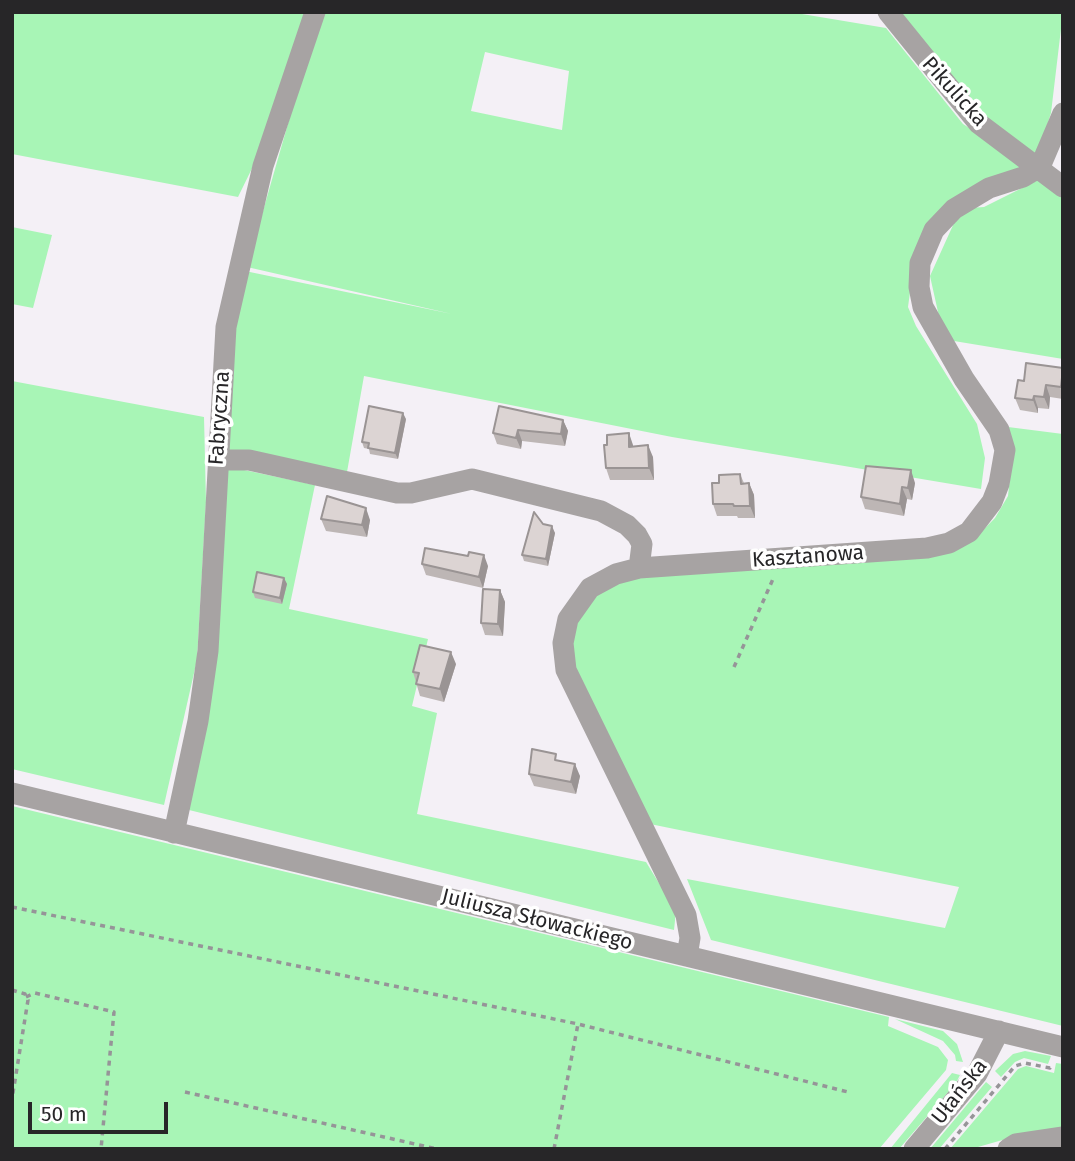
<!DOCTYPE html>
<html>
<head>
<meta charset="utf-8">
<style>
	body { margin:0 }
	#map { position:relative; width:1075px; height:1161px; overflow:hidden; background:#f4f0f6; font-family:"Fira Sans",sans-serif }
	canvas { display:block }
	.frame { position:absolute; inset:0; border:14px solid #272628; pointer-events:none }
	.scale { position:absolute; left:28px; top:1102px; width:140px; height:32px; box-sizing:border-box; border:4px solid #272628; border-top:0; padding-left:9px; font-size:21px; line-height:24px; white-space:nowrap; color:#272628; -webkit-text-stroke:5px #fff; paint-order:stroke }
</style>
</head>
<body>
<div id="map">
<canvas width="1075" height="1161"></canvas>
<div class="frame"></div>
<div class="scale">50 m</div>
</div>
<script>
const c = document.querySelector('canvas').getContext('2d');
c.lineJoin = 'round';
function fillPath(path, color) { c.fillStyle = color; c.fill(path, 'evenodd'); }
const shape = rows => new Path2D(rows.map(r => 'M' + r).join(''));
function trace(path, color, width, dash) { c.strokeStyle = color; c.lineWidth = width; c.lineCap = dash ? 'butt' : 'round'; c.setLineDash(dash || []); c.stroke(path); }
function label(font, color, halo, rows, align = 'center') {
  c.font = font + ' "Fira Sans",sans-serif'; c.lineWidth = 7; c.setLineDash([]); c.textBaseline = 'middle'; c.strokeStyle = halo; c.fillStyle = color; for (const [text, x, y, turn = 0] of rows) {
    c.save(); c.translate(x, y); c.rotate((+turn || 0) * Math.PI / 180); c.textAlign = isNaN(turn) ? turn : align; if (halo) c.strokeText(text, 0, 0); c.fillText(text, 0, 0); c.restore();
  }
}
const green = shape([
	[12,12,307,12,263,146,238,197,12,154],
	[325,12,790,12,886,28,963,124,1030,167,956,201,911,285,908,307,916,326,977,424,985,458,981,489,672,437,364,376,347,472,228,453,229,344,245,271,452,314,247,267,291,113],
	[485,52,569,71,562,130,471,111],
	[898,12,1063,12,1051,113,1037,157,992,124],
	[1042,178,1063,198,1063,359,954,341,940,321,930,276,954,223,970,208,984,207],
	[12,227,52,235,33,308,12,304],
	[12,381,204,417,206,502,197,660,164,805,12,769],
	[1008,427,1063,434,1063,1026,711,940,687,879,945,928,959,887,650,824,570,659,575,621,596,592,630,575,980,533,995,518,1008,496,1013,448],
	[230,467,315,485,289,609,428,639,412,706,437,713,417,814,646,862,676,911,674,930,189,810,223,473],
	[12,806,889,1017,888,1026,938,1047,948,1060,946,1070,879,1149,12,1149],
	[895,1019,943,1031,957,1044,963,1062,956,1061,955,1055,943,1041],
	[1025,1051,1051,1056,1048,1064,1024,1058,1015,1062,1001,1077,995,1071,1013,1054],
	[1056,1063,1063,1064,1063,1132,1020,1135,971,1149,950,1149,1018,1069,1026,1066,1054,1073],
	[952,1073,960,1075,956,1083,899,1149,890,1149],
	[986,1082,992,1087,939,1149,930,1149]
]);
const path = shape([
	[734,667,773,579],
	[12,907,578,1024,848,1092],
	[12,990,25,994,28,1000,12,1099],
	[26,997,35,993,114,1012,101,1149],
	[185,1092,437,1149],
	[554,1149,578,1024],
	[945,1149,1015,1066,1025,1063,1050,1068,1052,1065]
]);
const minor = shape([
	[888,12,978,123,1063,187],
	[216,460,249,460,397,493,411,493,472,479,601,511,627,525,637,535,642,544,639,568],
	[12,793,1063,1047],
	[174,833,198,721,208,651,226,327,263,166,315,12],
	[687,956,690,938,686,915,566,670,563,643,568,619,590,588,616,574,639,568,927,548,949,543,969,532,992,502,999,484,1005,450,999,430,964,379,923,307,919,287,920,263,934,230,954,209,989,188,1023,177,1040,167,1063,113],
	[914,1149,977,1074,999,1031],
	[1008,1149,1016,1144,1063,1137]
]);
const wall = shape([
	[1063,368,1063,399,1050,397,1049,409,1038,408,1038,413,1020,410,1015,398,1024,381],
	[406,419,398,459,370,454,369,449,364,448,362,442],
	[563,420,568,431,565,446,522,441,521,449,497,444,493,433],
	[633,446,653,457,654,480,610,480,606,468],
	[740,474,744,483,749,483,754,495,755,518,738,518,737,516,717,516,713,504,719,483],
	[915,483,912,500,907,499,904,516,865,509,861,497],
	[321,519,370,520,367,537,326,531],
	[543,524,555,533,548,566,524,561,522,555],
	[422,564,488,566,483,588,426,575],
	[284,578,287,584,282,604,255,598,253,592],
	[500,590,505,602,503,636,485,635,481,623],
	[456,664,444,702,420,696,413,672],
	[559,761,580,776,576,794,534,786,529,774]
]);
const shadedWall = shape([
	[1046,385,1050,397,1049,409,1044,397],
	[1034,396,1038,408,1038,413,1033,400],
	[403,413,406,419,398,459,395,453],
	[563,420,568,431,565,446,561,434],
	[518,430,522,441,521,449,516,438],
	[629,433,633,445,634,459,629,447],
	[648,445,653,457,654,480,649,468],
	[911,470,915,483,912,500,908,488],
	[749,483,754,495,755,518,750,506],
	[902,487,907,499,904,516,900,504],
	[366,508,370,520,367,537,362,525],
	[552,526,555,533,548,566,546,559],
	[484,555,488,566,483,588,479,577],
	[284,578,287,584,282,604,280,598],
	[500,590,505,602,503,636,498,624],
	[451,652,456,664,444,702,440,689],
	[575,764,580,776,576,794,571,782]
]);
const building = shape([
	[1026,363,1063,368,1061,387,1046,385,1044,397,1034,396,1033,400,1015,398,1018,380,1024,381,1026,363],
	[369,406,403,413,395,453,368,448,369,443,362,442,369,406],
	[499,406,563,420,561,434,518,430,516,438,493,433,499,406],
	[629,433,629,447,648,445,649,468,606,468,604,445,607,445,607,435,629,433],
	[866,466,911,470,908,488,902,487,900,504,861,497,866,466],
	[740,474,741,484,749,483,750,506,734,506,733,504,713,504,712,483,719,483,719,475,740,474],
	[327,496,366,508,362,525,321,519,327,496],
	[534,512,543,524,552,526,546,559,522,555,534,512],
	[425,548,468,556,469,552,484,555,479,577,422,564,425,548],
	[257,572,284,578,280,598,253,592,257,572],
	[483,589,500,590,498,624,481,623,483,589],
	[420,645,451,652,440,689,416,684,419,673,413,672,420,645],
	[532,749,556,754,555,760,575,764,571,782,529,774,532,749]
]);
const streetNames = [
	["Pikulicka",954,92,48],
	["Fabryczna",220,418,-86],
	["Kasztanowa",808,557,-4],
	["Juliusza Słowackiego",537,920,14],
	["Ułańska",960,1092,-52]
];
fillPath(green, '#a8f5b6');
trace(path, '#969498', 3.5, [5, 5]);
trace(minor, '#a7a3a3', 21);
fillPath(wall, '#bdb6b5');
fillPath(shadedWall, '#9a9494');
fillPath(building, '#dcd4d3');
trace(building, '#9a9494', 2);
label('21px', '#272628', '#fff', streetNames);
</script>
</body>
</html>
